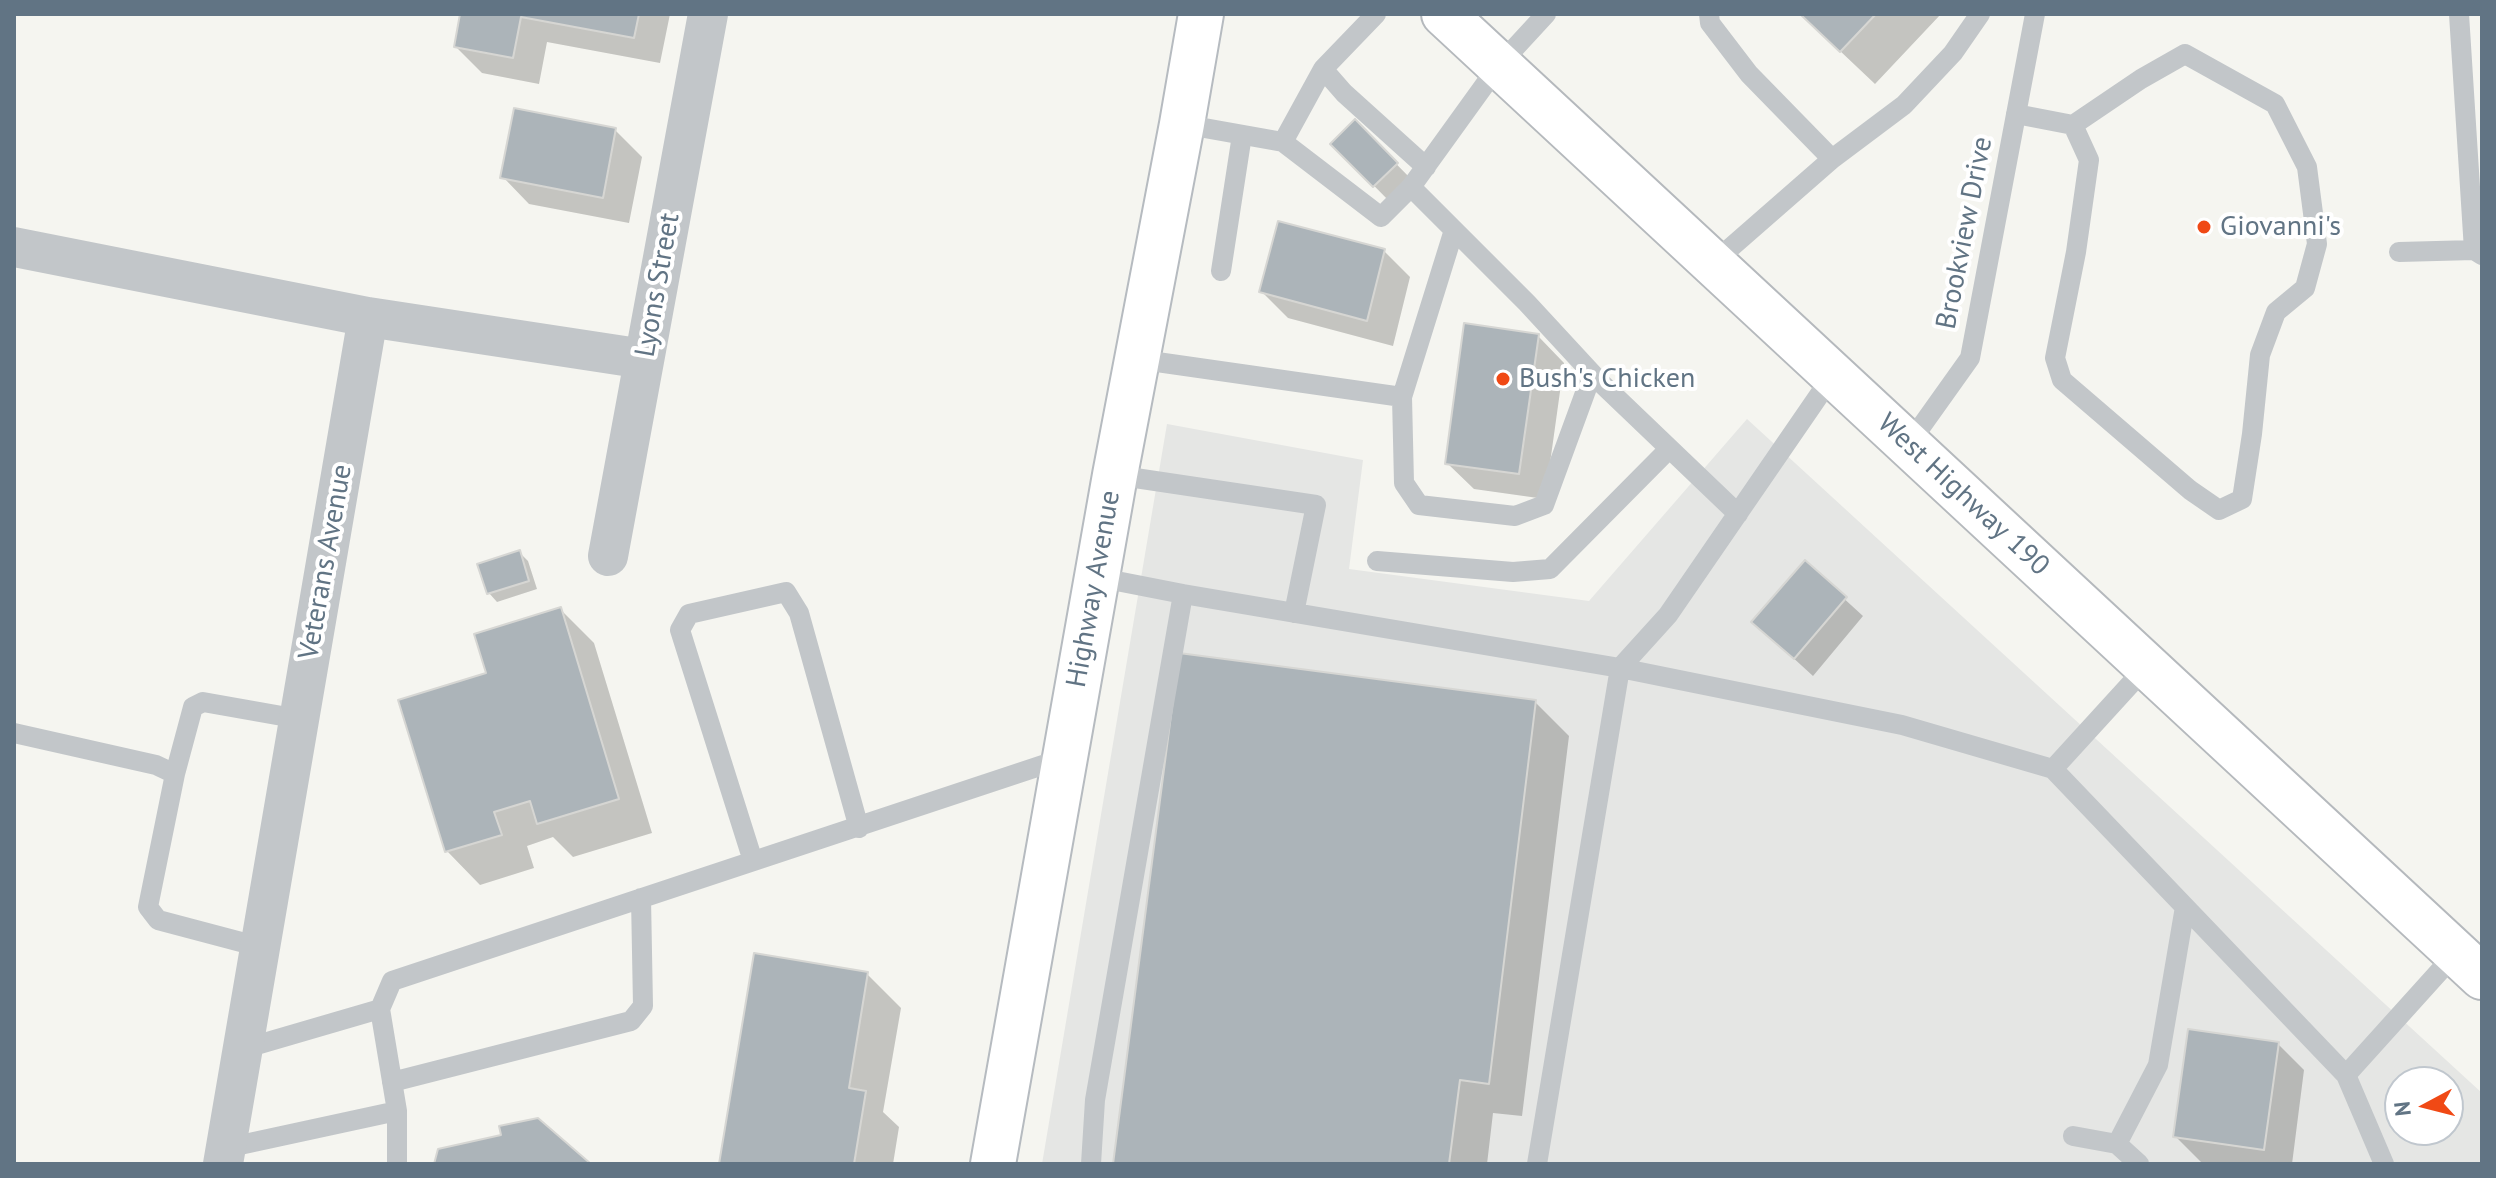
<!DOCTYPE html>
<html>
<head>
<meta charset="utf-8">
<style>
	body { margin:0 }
	#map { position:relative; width:2496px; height:1178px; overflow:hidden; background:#f5f5f0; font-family:"PT Sans",sans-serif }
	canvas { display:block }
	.frame { position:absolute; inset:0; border:16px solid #617484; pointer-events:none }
	.north { position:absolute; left:2384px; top:1066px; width:80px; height:80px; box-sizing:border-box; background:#fff; border:2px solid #c0c7ce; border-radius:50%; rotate:263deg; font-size:22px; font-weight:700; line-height:32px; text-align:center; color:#617484 }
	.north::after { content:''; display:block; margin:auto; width:28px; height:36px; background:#f04915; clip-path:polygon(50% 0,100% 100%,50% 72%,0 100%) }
</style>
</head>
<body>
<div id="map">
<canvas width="2496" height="1178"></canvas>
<div class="frame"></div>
<div class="north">N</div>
</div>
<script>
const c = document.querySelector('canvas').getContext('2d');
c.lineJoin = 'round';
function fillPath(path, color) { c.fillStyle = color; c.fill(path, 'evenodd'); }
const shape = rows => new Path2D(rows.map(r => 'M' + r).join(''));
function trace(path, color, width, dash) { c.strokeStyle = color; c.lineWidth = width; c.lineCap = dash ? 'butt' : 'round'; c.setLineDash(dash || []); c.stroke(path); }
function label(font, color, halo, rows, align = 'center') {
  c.font = font + ' "PT Sans",sans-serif'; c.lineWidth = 8; c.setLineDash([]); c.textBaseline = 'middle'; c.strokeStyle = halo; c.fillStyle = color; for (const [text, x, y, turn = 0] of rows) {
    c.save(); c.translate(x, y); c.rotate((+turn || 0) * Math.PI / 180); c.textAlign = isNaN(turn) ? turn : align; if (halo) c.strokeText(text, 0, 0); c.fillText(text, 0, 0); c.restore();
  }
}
const built = shape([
	[1747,419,2482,1093,2482,1164,1042,1164,1167,424,1363,460,1349,569,1589,601],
	[2400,1082,2448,1082,2448,1130,2400,1130]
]);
const shadow = shape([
	[462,14,670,14,660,63,547,42,539,84,482,73,456,47],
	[1801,14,1941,14,1875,84],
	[1355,122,1414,182,1392,204,1333,144],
	[615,130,642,157,629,223,529,204,503,177],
	[1384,251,1410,277,1393,346,1288,318,1262,292],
	[1538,336,1564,363,1545,499,1474,489,1447,463],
	[519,552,528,561,537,589,497,602,489,593],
	[1805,563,1863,616,1813,676,1754,622],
	[560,609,594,643,652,833,573,857,553,837,527,846,534,868,480,885,447,851],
	[1535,702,1569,736,1522,1116,1493,1113,1487,1164,1115,1164],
	[867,974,901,1008,883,1112,899,1127,893,1164,721,1164],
	[2278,1044,2304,1070,2292,1164,2202,1163,2175,1136]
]);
const building = shape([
	[460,14,639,14,634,38,521,17,513,58,454,47,460,14],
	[1800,14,1876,14,1840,52,1800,14],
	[514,108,616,128,603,198,500,178,514,108],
	[1355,119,1398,163,1373,187,1330,144,1355,119],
	[1278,221,1385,249,1367,321,1259,292,1278,221],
	[1464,323,1539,334,1519,474,1445,464,1464,323],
	[520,550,529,581,487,594,477,564,520,550],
	[1805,560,1847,597,1794,659,1751,622,1805,560],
	[561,607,619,799,537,824,530,801,494,812,502,835,445,852,398,700,486,673,474,634,561,607],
	[1179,653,1536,700,1489,1084,1460,1080,1449,1164,1113,1164,1179,653],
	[754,953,868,972,849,1088,866,1091,854,1164,719,1164,754,953],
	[2188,1029,2279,1042,2264,1150,2173,1137,2188,1029],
	[538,1118,591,1164,434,1164,438,1149,501,1135,499,1126,538,1118]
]);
const lane = shape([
	[1376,14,1323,69,1344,93,1426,167],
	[1546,14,1499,65,1411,187,1527,303,1600,382,1738,514],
	[1709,14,1710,23,1749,74,1832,159],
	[2459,14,2474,250,2482,255],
	[2016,114,2073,125,2089,160,2076,252,2055,358,2062,380,2190,490,2219,510,2242,499,2252,434,2260,355,2276,312,2305,288,2317,244,2307,167,2275,104,2185,54,2141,79,2073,125],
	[1182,124,1283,142,1381,217,1411,187],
	[1283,142,1323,69],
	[2399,252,2474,250],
	[1713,263,1832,159,1904,105,1953,53,1980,14],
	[1221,271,1242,135],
	[1136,359,1402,397,1454,230],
	[1402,397,1404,483,1419,505,1515,516,1544,505,1592,374],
	[1908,445,1970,358,2035,14],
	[1115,475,1316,505,1294,613],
	[1377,561,1513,572,1550,569,1669,449],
	[1096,577,1183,594],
	[2147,666,2053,769,2346,1075],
	[14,733,156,765,175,774,148,907,158,920,260,947],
	[175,774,193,707,203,702,299,719],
	[753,861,680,630,689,614,786,592,799,613,859,828],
	[243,1049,380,1009],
	[392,1082,631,1021,643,1006,641,898],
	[2073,1136,2117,1144],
	[226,1148,397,1111],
	[397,1164,397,1111,380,1009,392,981,1064,758],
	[1091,1164,1095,1100,1183,594,1620,668,1902,725,2053,769],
	[1537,1164,1620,668,1668,615,1833,375],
	[2139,1164,2117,1144,2158,1065,2185,907],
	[2384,1164,2346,1075,2456,953]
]);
const street = shape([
	[14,247,368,317,644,359],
	[608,556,708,14],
	[223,1164,368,317]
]);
const secondary = shape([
	[993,1164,1115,475,1182,124,1201,14]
]);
const primary = shape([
	[1444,14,2482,977]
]);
const markers = [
	[2204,227,8,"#f04915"],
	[1503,379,8,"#f04915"]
];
const poiNames = [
	["Giovanni's",2220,227],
	["Bush's Chicken",1519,379]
];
const streetNames = [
	["Brookview Drive",1965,233,-79],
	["Lyons Street",658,285,-80],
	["West Highway 190",1963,495,43],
	["Veterans Avenue",326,562,-80],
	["Highway Avenue",1094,589,-80]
];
fillPath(built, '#e5e6e4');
fillPath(shadow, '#0003');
fillPath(building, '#acb4b9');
trace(building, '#d6d6d3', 2);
trace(secondary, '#b6bbc0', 48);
trace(primary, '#b5b9bd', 48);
trace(lane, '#c2c6c9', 20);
trace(street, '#c2c6c9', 40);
trace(secondary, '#fff', 44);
trace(primary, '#fff', 44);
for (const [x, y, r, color] of markers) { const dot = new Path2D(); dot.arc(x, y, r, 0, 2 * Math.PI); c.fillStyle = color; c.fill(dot); trace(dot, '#fff', 3); }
label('28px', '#617484', '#fff', poiNames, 'left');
label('28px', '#617484', '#fff', streetNames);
</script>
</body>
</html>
